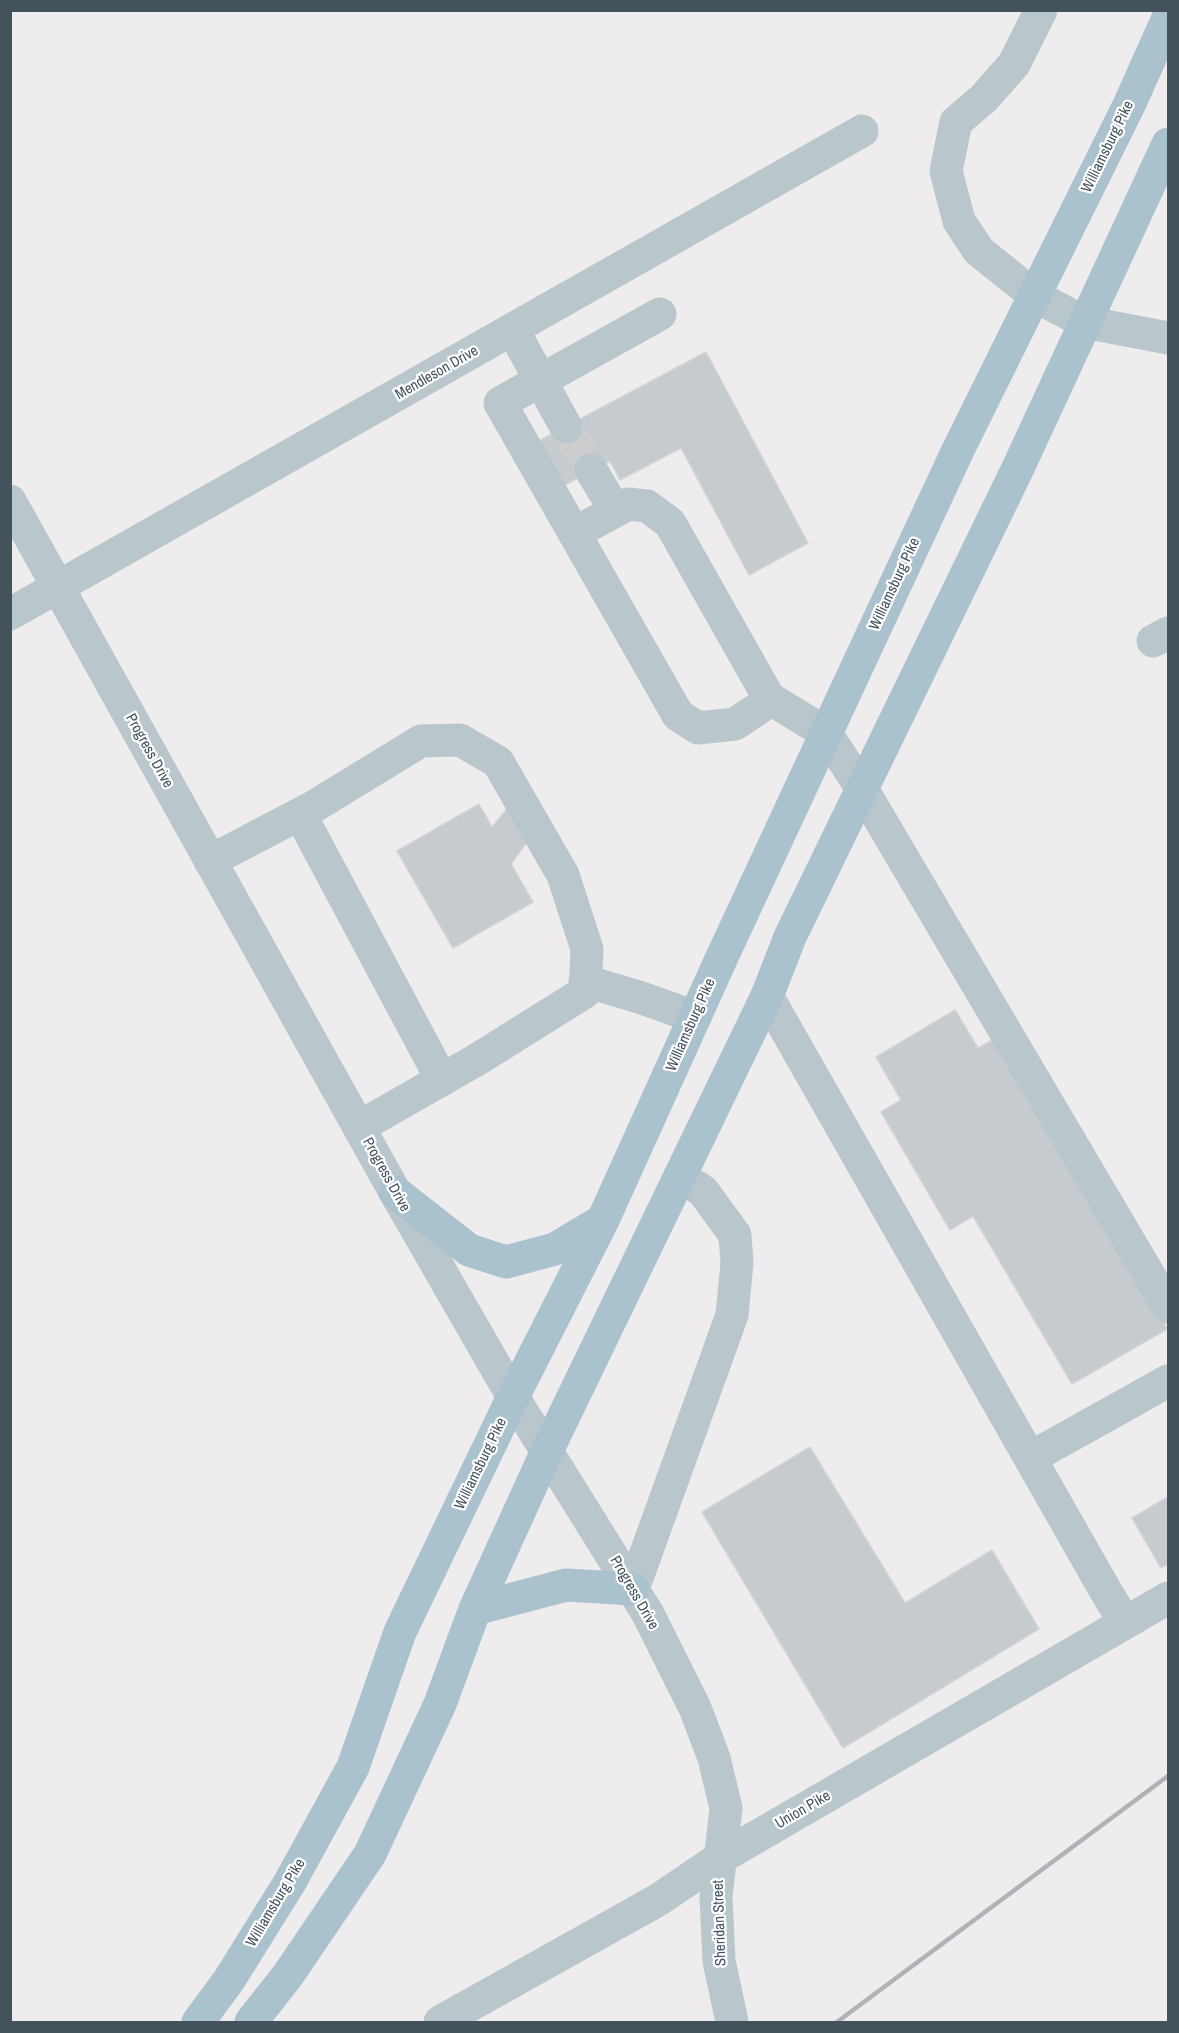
<!DOCTYPE html>
<html>
<head>
<meta charset="utf-8">
<style>
	body { margin:0 }
	#map { position:relative; width:1179px; height:2033px; overflow:hidden; background:#efeced; font-family:"Archivo Narrow",sans-serif }
	canvas { display:block }
	.frame { position:absolute; inset:0; border:12px solid #44535b; pointer-events:none }
</style>
</head>
<body>
<div id="map">
<canvas width="1179" height="2033"></canvas>
<div class="frame"></div>
</div>
<script>
const c = document.querySelector('canvas').getContext('2d');
c.lineJoin = 'round';
function fillPath(path, color) { c.fillStyle = color; c.fill(path, 'evenodd'); }
const shape = rows => new Path2D(rows.map(r => 'M' + r).join(''));
function trace(path, color, width, dash) { c.strokeStyle = color; c.lineWidth = width; c.lineCap = dash ? 'butt' : 'round'; c.setLineDash(dash || []); c.stroke(path); }
function label(font, color, halo, rows, align = 'center') {
  c.font = font + ' "Archivo Narrow",sans-serif'; c.lineWidth = 4.5; c.setLineDash([]); c.textBaseline = 'middle'; c.strokeStyle = halo; c.fillStyle = color; for (const [text, x, y, turn = 0] of rows) {
    c.save(); c.translate(x, y); c.rotate((+turn || 0) * Math.PI / 180); c.textAlign = isNaN(turn) ? turn : align; if (halo) c.strokeText(text, 0, 0); c.fillText(text, 0, 0); c.restore();
  }
}
const building = shape([
	[706,352,808,543,749,575,681,448,620,480,610,461,561,487,537,442,706,352],
	[515,799,534,832,511,864,533,902,453,948,397,851,479,804,492,827,515,799],
	[955,1010,978,1048,996,1038,1167,1329,1072,1384,973,1216,950,1230,881,1112,901,1100,876,1057,955,1010],
	[810,1447,905,1603,992,1550,1039,1629,843,1748,702,1512,810,1447],
	[1168,1497,1168,1564,1161,1568,1132,1518,1168,1497]
]);
const minorTunnel = shape([
	[566,427,591,470]
]);
const minor = shape([
	[1041,10,1014,64,984,98,956,122,946,171,959,221,979,251,1035,296,1084,322,1168,338],
	[660,314,500,403,678,715,698,728,735,724,759,708,769,698],
	[513,330,566,427],
	[591,470,615,510],
	[10,501,395,1192,513,1397,648,1614,695,1708,714,1758,726,1808,716,1897,719,1961,732,2022],
	[575,533,628,504,647,506,670,523,769,698,826,733,862,789,1168,1307],
	[10,614,862,131],
	[1153,641,1168,633],
	[300,814,442,1080],
	[210,861,313,807,421,741,460,740,498,762,563,875,587,949,585,992,478,1059,359,1127],
	[585,981,642,998,695,1017],
	[767,996,1104,1588,1125,1623],
	[1030,1458,1168,1381],
	[633,1589,732,1315,737,1263,735,1235,703,1191,680,1176],
	[440,2022,658,1900,720,1858,1168,1598]
]);
const major = shape([
	[395,1192,469,1250,506,1262,555,1249,603,1220],
	[475,1609,566,1585,633,1589],
	[198,2022,229,1980,290,1882,353,1767,400,1632,513,1397,603,1220,722,957,958,450,1130,103,1168,18],
	[251,2022,288,1975,370,1854,440,1704,475,1609,547,1451,767,996,790,937,1018,468,1168,144]
]);
const rail = shape([
	[837,2022,1168,1776]
]);
const streetNames = [
	["Williamsburg Pike",1108,147,-64],
	["Mendleson Drive",437,373,-30],
	["Williamsburg Pike",895,584,-65],
	["Progress Drive",149,751,61],
	["Williamsburg Pike",691,1025,-66],
	["Progress Drive",386,1175,61],
	["Williamsburg Pike",481,1464,-64],
	["Progress Drive",634,1593,60],
	["Union Pike",803,1810,-30],
	["Williamsburg Pike",276,1903,-59],
	["Sheridan Street",720,1923,-92]
];
fillPath(building, '#c6cbd0');
trace(building, '#d0d4d9', 1.5);
trace(minorTunnel, '#cdcdd0', 33, [33, 16]);
trace(minor, '#b9c7cd', 33);
trace(major, '#aac1ce', 33);
trace(rail, '#aeb3b8', 4.5);
label('15px', '#44535b', '#fff', streetNames);
</script>
</body>
</html>
